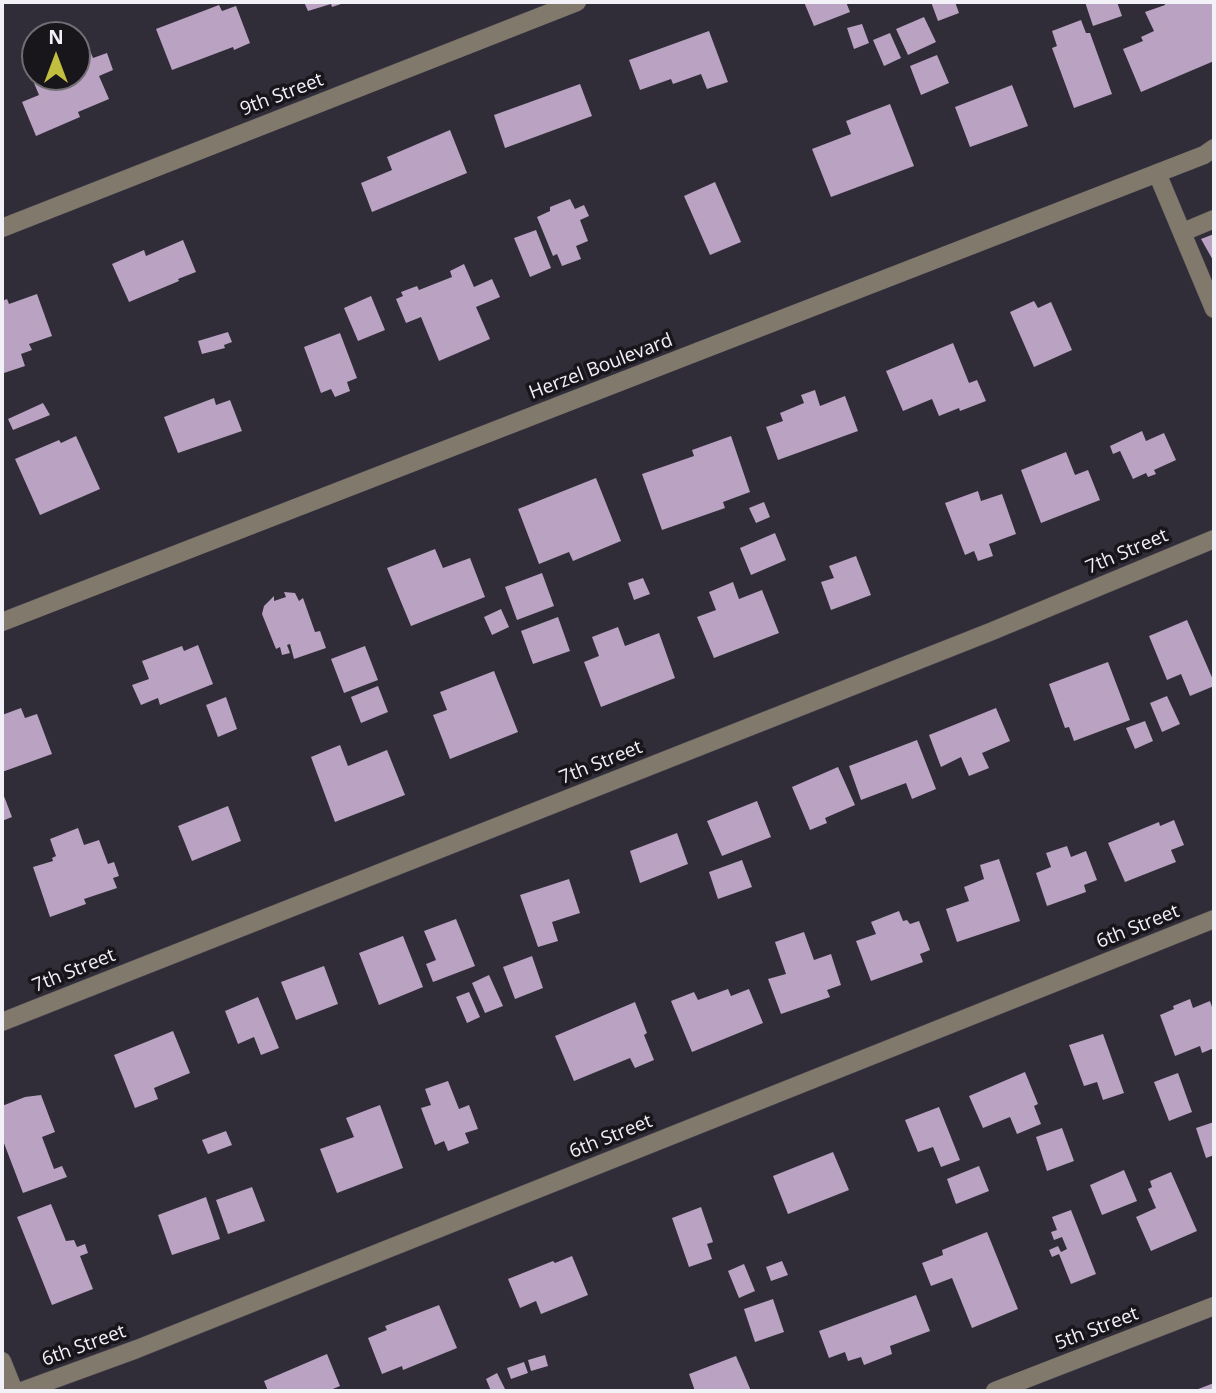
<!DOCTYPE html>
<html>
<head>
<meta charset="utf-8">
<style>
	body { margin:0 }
	#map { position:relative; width:1216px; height:1393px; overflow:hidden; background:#302d38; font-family:"Open Sans",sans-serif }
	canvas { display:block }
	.frame { position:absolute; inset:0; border:4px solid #f3f1f8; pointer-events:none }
	.north { position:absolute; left:21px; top:21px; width:70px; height:70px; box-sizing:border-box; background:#18161b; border:2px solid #706e73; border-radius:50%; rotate:0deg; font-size:19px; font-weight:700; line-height:28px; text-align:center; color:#f3f1f8 }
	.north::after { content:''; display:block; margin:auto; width:24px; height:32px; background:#c1be40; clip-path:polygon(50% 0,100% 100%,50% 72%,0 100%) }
</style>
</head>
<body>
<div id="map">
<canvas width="1216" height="1393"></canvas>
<div class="frame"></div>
<div class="north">N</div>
</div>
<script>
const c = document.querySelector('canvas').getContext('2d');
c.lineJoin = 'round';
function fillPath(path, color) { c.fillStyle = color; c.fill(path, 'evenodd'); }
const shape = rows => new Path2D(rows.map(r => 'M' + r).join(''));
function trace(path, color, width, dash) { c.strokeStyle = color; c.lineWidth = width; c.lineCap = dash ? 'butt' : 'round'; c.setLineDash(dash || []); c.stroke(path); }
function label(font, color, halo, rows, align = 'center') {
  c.font = font + ' "Open Sans",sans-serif'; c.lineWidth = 7; c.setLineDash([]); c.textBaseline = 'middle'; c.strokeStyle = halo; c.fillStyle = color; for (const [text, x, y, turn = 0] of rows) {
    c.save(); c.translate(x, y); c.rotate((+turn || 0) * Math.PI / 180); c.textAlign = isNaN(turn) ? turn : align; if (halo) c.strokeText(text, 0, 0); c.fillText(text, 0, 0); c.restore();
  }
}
const building = shape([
	[304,2,347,2,332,7,331,4,308,11],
	[804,2,846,2,850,12,814,26],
	[931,2,955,2,959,13,938,21],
	[1085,2,1117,2,1122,16,1093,26],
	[1164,2,1214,2,1214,61,1141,92,1123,49,1143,41,1141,37,1154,31,1145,12,1165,5],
	[219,5,222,11,236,6,250,43,234,50,233,47,172,70,156,29],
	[924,17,936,42,908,55,896,29],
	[1081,20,1086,33,1090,33,1112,94,1074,108,1052,48,1057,46,1052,31],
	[862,24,869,43,854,49,847,28],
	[709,31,728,82,707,89,701,74,673,84,671,79,640,90,629,60],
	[890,33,901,58,884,66,873,40],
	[84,36,93,58,107,53,113,70,99,76,109,99,78,112,80,117,36,136,22,102,39,95,34,83,49,77,77,77,77,39],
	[937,55,949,83,921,95,910,66],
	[580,84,592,116,505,148,494,115],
	[1012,85,1028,126,970,147,955,107],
	[890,104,914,166,831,197,812,149,851,134,846,121],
	[450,130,467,173,372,212,361,183,392,170,387,157],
	[715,182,741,242,710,255,684,196],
	[570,199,575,209,584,205,589,216,580,220,588,241,576,246,581,259,562,266,557,254,553,256,537,217,550,211,550,207],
	[536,230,551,268,530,277,514,238],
	[1214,234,1214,262,1201,239],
	[183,240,196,272,178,279,179,281,129,302,112,264,144,250,146,256],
	[464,264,474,287,492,279,500,297,476,307,490,339,439,361,421,317,406,323,396,299,403,296,401,292,417,286,419,290,452,277,450,271],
	[37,294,52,336,29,344,32,350,21,354,25,366,4,373,2,365,2,301,7,299,9,304],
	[371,296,385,330,358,341,344,308],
	[1034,301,1038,308,1051,302,1072,350,1034,367,1010,312],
	[228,332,232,342,224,345,225,348,202,354,198,341],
	[340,333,357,378,347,382,350,391,335,397,331,389,321,393,304,347],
	[953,343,969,383,977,380,986,401,960,411,959,408,939,416,932,399,903,411,886,371],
	[815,390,820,406,845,396,858,431,778,460,766,427,783,421,780,413,804,403,801,395],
	[214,398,216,405,230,400,242,431,178,453,164,417],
	[43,403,50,415,13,430,8,419],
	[1142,431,1146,441,1164,433,1176,460,1154,470,1156,474,1148,477,1146,473,1133,479,1120,451,1113,454,1110,446],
	[76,436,100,489,40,515,15,459,59,440,61,443],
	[731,436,750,492,723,502,725,508,662,530,642,474,694,456,692,450],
	[1066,452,1075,475,1088,470,1100,500,1041,523,1021,470],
	[596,478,621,541,573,561,569,552,539,564,518,509],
	[978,491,981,501,1002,494,1016,534,989,544,993,556,978,561,974,551,965,555,945,503],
	[764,502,770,517,756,523,749,508],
	[775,533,786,560,751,575,740,548],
	[435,549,443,568,470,558,485,597,411,626,387,568],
	[856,556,871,595,831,610,821,582,834,578,829,566],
	[542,573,554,606,517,620,505,587],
	[643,578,650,594,634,600,628,583],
	[733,582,739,599,762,590,779,633,714,658,697,617,716,610,709,592],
	[284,592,295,593,299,601,303,598,315,632,320,631,326,648,294,659,290,644,287,645,290,653,282,655,280,647,276,649,262,614,264,606,274,596,274,601,286,597],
	[501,609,509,627,492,635,484,617],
	[558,617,570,651,533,664,521,631],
	[1187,620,1214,682,1214,686,1190,696,1181,674,1167,680,1149,636],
	[618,627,625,646,659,633,675,678,601,707,584,662,599,656,592,637],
	[198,645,213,684,160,705,158,698,141,705,132,685,149,679,142,661,182,646,184,651],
	[365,646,378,680,344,693,331,659],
	[1108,662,1130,720,1074,741,1069,727,1065,728,1049,684],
	[494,671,518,732,450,759,433,715,447,710,440,692],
	[378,686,388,712,361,723,351,697],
	[1167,696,1180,724,1162,732,1150,703],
	[226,697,237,729,218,737,206,705],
	[21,708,25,718,37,714,52,754,2,772,2,715],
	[996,708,1010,741,982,753,989,768,969,776,961,757,941,767,929,735],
	[1145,721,1153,741,1135,749,1126,728],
	[917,740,936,789,912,799,906,783,861,800,849,766],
	[340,745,348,766,387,750,405,795,335,822,311,757],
	[838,767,855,805,825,818,827,823,810,830,792,787],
	[2,791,12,817,2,821],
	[757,801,771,837,722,856,707,821],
	[228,806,241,841,192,861,178,826],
	[1174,820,1184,845,1171,850,1176,862,1125,882,1108,843,1159,822,1160,826],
	[78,828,84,845,99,840,108,864,114,862,119,876,113,878,117,888,84,899,86,904,50,917,33,867,53,861,52,858,56,856,50,839],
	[677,833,688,864,640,883,630,851],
	[1067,846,1071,857,1086,851,1097,880,1084,885,1086,892,1047,906,1036,873,1051,867,1046,853],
	[999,859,1020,921,957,942,946,909,969,901,964,887,984,879,980,865],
	[742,860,752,887,718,899,709,872],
	[569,879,580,913,552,922,558,941,538,947,520,895],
	[899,911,903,921,907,920,910,924,919,921,930,950,920,954,923,962,871,981,856,941,876,934,871,922],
	[456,919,475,966,433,982,426,964,436,960,424,931],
	[804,932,814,960,831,954,841,985,827,990,830,997,781,1014,768,979,786,974,775,942],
	[403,936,423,987,379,1005,359,953],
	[532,956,543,988,515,999,503,967],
	[324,966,338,1004,296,1020,281,982],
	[489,975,503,1006,485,1013,472,983],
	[728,989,731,996,749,989,763,1023,692,1052,671,1001,694,992,698,1000],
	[469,992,480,1017,467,1023,456,997],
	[258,997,279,1048,261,1055,254,1037,238,1044,225,1011],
	[1190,999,1193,1008,1210,1001,1214,1013,1214,1048,1202,1053,1200,1046,1175,1056,1160,1015,1174,1009,1173,1006],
	[635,1002,647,1033,644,1035,654,1060,635,1068,630,1058,574,1081,555,1036],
	[173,1031,190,1073,154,1088,158,1099,135,1108,114,1055],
	[1103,1034,1124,1093,1103,1100,1097,1082,1084,1086,1069,1045],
	[1025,1072,1038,1104,1034,1106,1041,1124,1017,1134,1010,1117,983,1128,969,1096],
	[1178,1073,1192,1112,1169,1121,1154,1082],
	[448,1081,459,1109,469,1105,478,1129,465,1133,469,1143,448,1151,444,1141,435,1145,421,1108,431,1105,425,1089],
	[41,1095,55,1132,42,1137,54,1169,62,1166,67,1177,23,1193,2,1138,2,1106,25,1097],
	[380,1105,403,1168,337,1193,320,1149,354,1137,346,1118],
	[939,1107,960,1160,941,1167,933,1147,918,1152,905,1120],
	[1214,1122,1214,1155,1206,1158,1196,1128],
	[1062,1128,1074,1161,1047,1171,1036,1137],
	[226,1131,232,1145,208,1154,202,1140],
	[833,1152,849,1190,788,1214,773,1176],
	[979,1166,989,1191,956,1204,947,1179],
	[1124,1170,1137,1201,1102,1215,1090,1185],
	[1171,1172,1197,1231,1151,1251,1136,1217,1156,1208,1148,1189,1152,1187,1150,1181],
	[252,1187,265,1221,228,1234,216,1200],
	[206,1197,220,1239,172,1255,158,1215],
	[51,1204,66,1241,74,1240,77,1247,85,1244,88,1253,80,1256,93,1289,52,1305,17,1217],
	[701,1207,713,1242,707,1244,712,1259,689,1267,672,1218],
	[1071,1210,1096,1274,1071,1284,1059,1254,1052,1257,1049,1250,1058,1246,1061,1252,1067,1249,1062,1237,1054,1240,1051,1232,1057,1230,1052,1217],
	[987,1232,1018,1309,972,1328,952,1278,931,1286,922,1263,943,1255,942,1250],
	[572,1256,588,1295,541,1314,536,1301,520,1308,508,1279,553,1261,555,1263],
	[782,1261,788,1275,771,1281,766,1267],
	[744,1264,755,1291,739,1298,728,1271],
	[916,1295,930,1331,890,1346,892,1354,864,1365,861,1357,848,1361,845,1352,829,1358,819,1331],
	[773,1299,784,1332,755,1342,744,1309],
	[439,1305,457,1348,403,1370,402,1366,382,1374,368,1338,387,1330,385,1326],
	[327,1354,340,1386,328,1391,268,1391,264,1381],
	[545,1355,548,1366,531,1371,528,1360],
	[736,1356,751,1391,695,1391,689,1374],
	[524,1362,528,1373,511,1379,507,1368],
	[497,1373,505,1389,491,1391,486,1379],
	[1214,1383,1214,1391,1193,1391]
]);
const minor = shape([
	[1157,173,1214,309],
	[2,228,577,2],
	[1183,232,1214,219],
	[2,622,1204,155,1214,148],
	[2,1022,990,632,1214,539],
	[2,1361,14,1391],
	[22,1391,137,1349,1214,919],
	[995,1391,1214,1306]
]);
const streetNames = [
	["9th Street",282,95,-21],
	["Herzel Boulevard",601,367,-21],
	["7th Street",1127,552,-23],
	["7th Street",601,763,-22],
	["6th Street",1138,927,-22],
	["7th Street",74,971,-22],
	["6th Street",611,1137,-22],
	["5th Street",1097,1329,-21],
	["6th Street",84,1346,-20]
];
fillPath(building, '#b9a2c2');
trace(minor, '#4b4853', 19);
trace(minor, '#81796b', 18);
label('19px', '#f3f1f8', '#18161b', streetNames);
</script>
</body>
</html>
